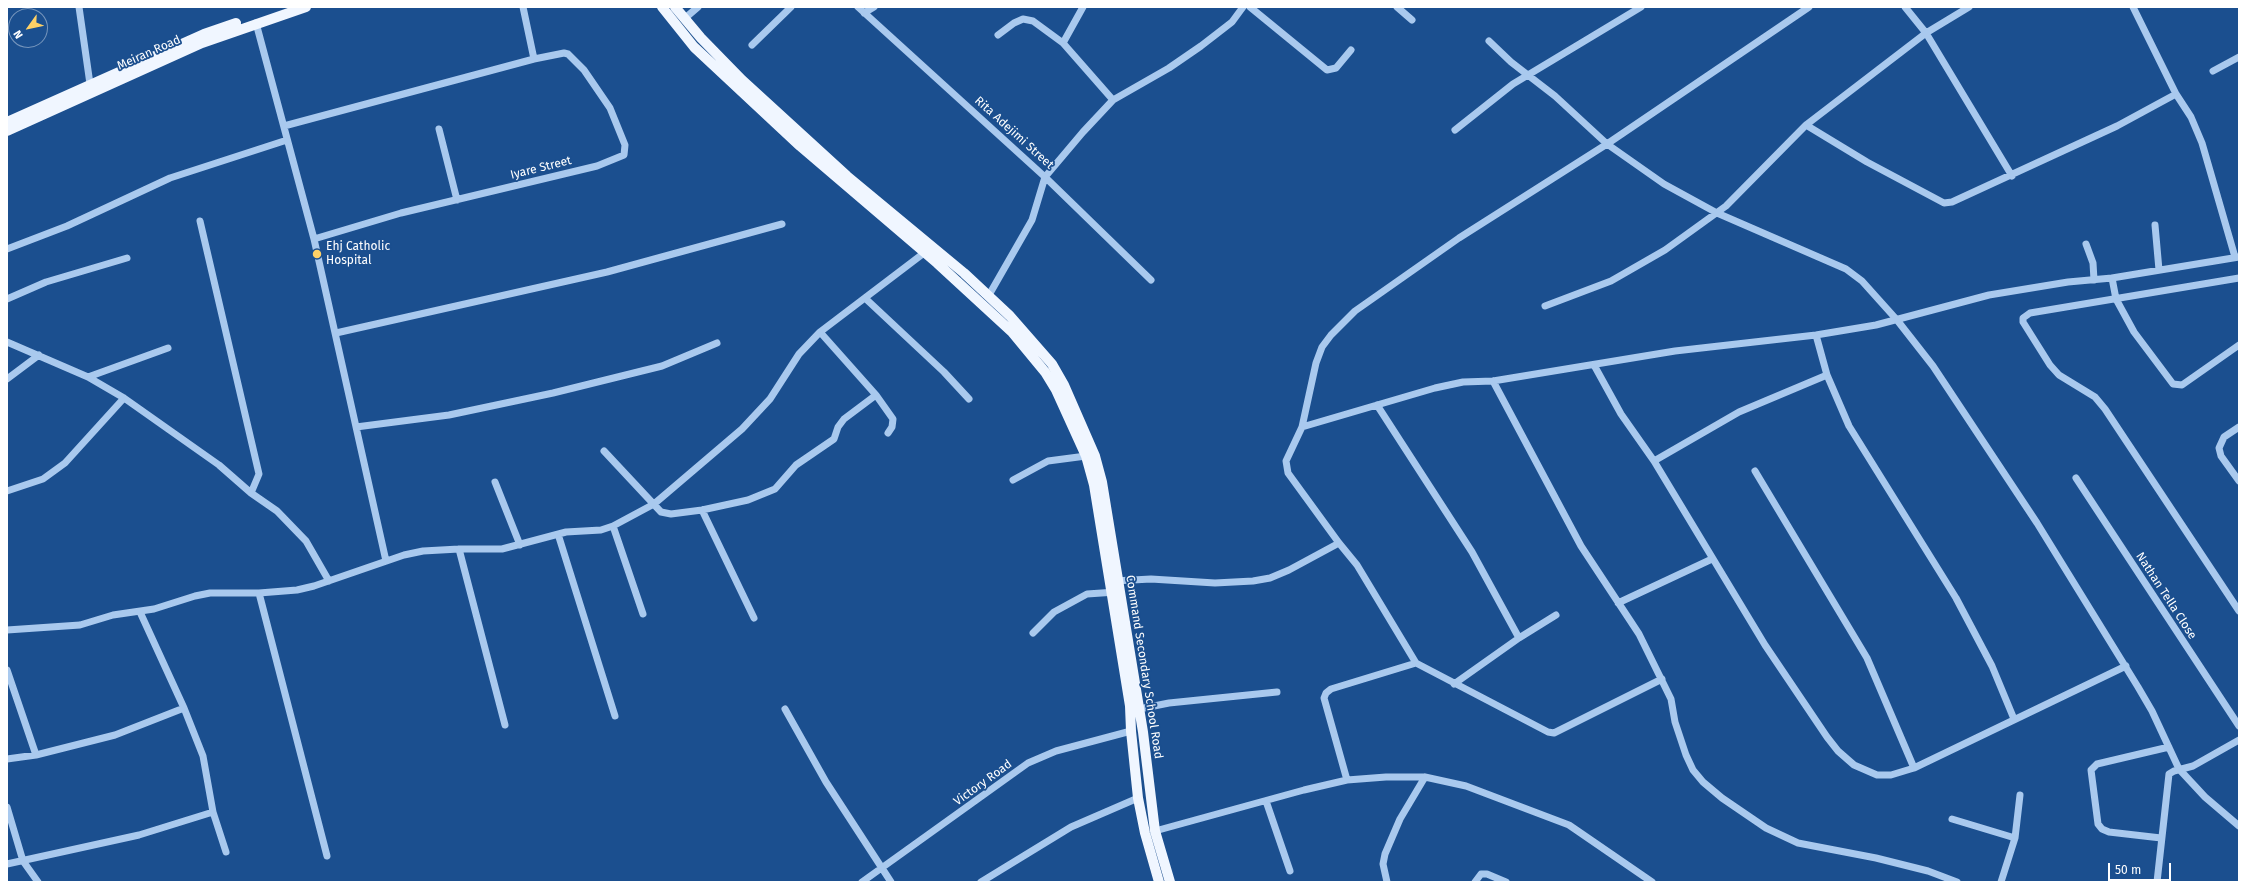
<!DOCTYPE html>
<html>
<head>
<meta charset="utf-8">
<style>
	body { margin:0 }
	#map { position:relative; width:2246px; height:889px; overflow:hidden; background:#1b4f8f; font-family:"Fira Sans",sans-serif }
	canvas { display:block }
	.frame { position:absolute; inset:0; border:8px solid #fff; pointer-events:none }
	.north { position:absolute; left:8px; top:8px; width:40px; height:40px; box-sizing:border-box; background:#1b4f8f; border:1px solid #7695bc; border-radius:50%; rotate:237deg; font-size:11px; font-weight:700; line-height:16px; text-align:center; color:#fff }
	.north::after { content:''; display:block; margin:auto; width:14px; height:18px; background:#ffd166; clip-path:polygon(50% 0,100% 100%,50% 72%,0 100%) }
	.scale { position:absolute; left:2108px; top:863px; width:63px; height:18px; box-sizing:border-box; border:2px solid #fff; border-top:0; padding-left:5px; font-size:12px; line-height:14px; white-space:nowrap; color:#fff; -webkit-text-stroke:3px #1b4f8f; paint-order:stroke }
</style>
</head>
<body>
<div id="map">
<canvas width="2246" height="889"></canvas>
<div class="frame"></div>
<div class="north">N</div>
<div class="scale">50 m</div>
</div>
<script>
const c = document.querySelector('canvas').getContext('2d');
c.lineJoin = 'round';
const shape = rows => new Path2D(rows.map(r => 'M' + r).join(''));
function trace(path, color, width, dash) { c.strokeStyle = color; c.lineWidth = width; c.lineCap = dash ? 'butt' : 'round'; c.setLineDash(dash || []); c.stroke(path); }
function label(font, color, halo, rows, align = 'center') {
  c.font = font + ' "Fira Sans",sans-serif'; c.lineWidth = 3.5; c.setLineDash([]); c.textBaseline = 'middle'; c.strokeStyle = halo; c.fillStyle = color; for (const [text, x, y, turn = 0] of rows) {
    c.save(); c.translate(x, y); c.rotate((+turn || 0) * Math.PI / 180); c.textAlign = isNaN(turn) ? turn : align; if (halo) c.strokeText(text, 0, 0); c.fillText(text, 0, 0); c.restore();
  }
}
const minor = shape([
	[79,7,90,84],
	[858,7,1045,177,1151,280],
	[1250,7,1327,70,1336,68,1351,50],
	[1397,7,1412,20],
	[1905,7,1926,33,2012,176],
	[2133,7,2176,94,2191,117,2202,143,2235,257],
	[864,13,874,7],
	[684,19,698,7],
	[256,23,314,239,386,561],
	[998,35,1014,23,1023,19,1033,21,1063,43,1113,100],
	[1489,41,1511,62,1555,96,1607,144,1664,184,1717,213,1846,269,1862,281,1897,320,1933,366,2037,523,2138,687,2152,711,2179,769,2205,797,2239,826],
	[1063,43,1083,7],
	[752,45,791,7],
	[2213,71,2239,57],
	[1806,125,1867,162,1944,203,1952,202,2117,126,2176,94],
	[284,126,534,59,523,7],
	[439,129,457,200],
	[1455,130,1513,84,1641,7],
	[200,221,259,474,251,493],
	[2155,225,2159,270],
	[314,239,401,213,597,166,624,155,625,145,610,108,584,70,568,54,564,53,534,59],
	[2086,244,2093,263,2094,280],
	[7,249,67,226,170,178,287,140],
	[2112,278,2116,299,2134,332,2173,384,2182,385,2239,345],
	[2239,278,2030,313,2023,318,2023,322,2050,365,2059,375,2095,397,2105,409,2239,611],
	[989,295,1032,220,1045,177,1083,132,1113,100,1169,68,1201,46,1232,22,1243,7],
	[7,299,46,282,127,258],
	[866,299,944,372,969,399],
	[1545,306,1611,281,1665,250,1726,206,1806,125,1926,33,1969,7],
	[820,332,876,395,893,419,892,427,888,433],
	[336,333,607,272,782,224],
	[1816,335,1827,375,1849,426,1956,598,1992,666,2014,719],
	[7,342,88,377,124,398,219,465,251,493,277,511,306,541,329,581],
	[1594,365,1621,414,1654,461,1765,645,1827,737,1838,751,1854,765,1877,775,1891,775,1914,768,2126,666],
	[88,377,168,348],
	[7,379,39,355],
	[1493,381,1581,546,1639,634,1671,699,1675,722,1686,755,1693,770,1703,782,1722,798,1766,828,1798,843,1876,858,1928,871,1957,882],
	[1377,405,1472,552,1519,638],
	[356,427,449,415,553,393,662,366,717,343],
	[1302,427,1316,363,1322,347,1331,335,1355,311,1459,238,1607,144,1809,7],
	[2239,427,2224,437,2219,448,2221,456,2239,481],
	[604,451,661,512,671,514,702,510,748,500,775,489,796,465,834,439,838,427,844,419,876,395],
	[1654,461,1739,412,1827,375],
	[1755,471,1867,658,1914,768],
	[2076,478,2239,726],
	[1013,480,1048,461,1086,456],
	[495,482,520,545],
	[7,491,43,479,65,463,124,398],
	[702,510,754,618],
	[613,526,643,614],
	[558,534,615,716],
	[459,549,505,725],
	[1114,581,1151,579,1215,583,1253,581,1270,578,1289,570,1339,543],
	[259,593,327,856],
	[1618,603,1712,559],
	[140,612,184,708,203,756,213,812,226,852],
	[7,630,80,625,113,615,154,609,195,596,210,593,259,593,297,590,314,586,404,555,423,551,459,549,502,549,566,532,601,530,613,526,654,504,742,429,770,399,799,354,820,332,924,253],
	[1033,633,1054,612,1087,594,1116,592],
	[7,670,36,755],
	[1662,679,1554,733,1548,732,1416,663,1357,565,1339,543,1288,473,1286,461,1302,427,1435,388,1463,382,1493,381,1675,351,1816,335,1876,325,1989,295,2068,282,2112,278,2239,257],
	[1454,684,1519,638,1556,615],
	[785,709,826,782,891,882],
	[1139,709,1169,703,1277,692],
	[7,759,36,755,115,735,184,708],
	[1347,780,1324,698,1326,693,1331,689,1416,663],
	[1266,801,1290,871],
	[7,807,23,861,38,882],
	[1952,819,2015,838],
	[1155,831,1304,790,1347,780,1386,777,1425,777,1466,786,1569,825,1652,882],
	[2161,838,2109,832,2102,829,2098,824,2091,770,2097,764,2169,747],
	[7,864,139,835,213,812],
	[862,882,1028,763,1056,751,1131,731],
	[981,882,1071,827,1138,798],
	[1387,882,1383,864,1385,854,1400,819,1425,777],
	[1475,882,1481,874,1487,874,1506,882],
	[2001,882,2015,838,2020,795],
	[2157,882,2169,774,2174,771,2193,766,2239,740]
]);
const major = shape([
	[662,7,694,47,800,146,937,263,1012,332,1045,372,1056,390,1086,456,1094,485,1130,706,1131,731,1138,798,1145,833,1159,882],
	[675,7,701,38,742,80,847,176,964,273,1010,316,1052,364,1064,385,1095,456,1102,482,1143,732,1155,831,1170,882],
	[7,122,204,34,236,23],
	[7,131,202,43,306,7]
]);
const markers = [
	[317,254,5,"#ffd166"]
];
const streetNames = [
	["Meiran Road",149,53,-24],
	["Rita Adejimi Street",1014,133,42],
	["Iyare Street",541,168,-14],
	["Nathan Tella Close",2166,596,57],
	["Command Secondary School Road",1144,667,81],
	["Victory Road",983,783,-36]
];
const poiNames = [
	["Ehj Catholic",326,247],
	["Hospital",326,261]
];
trace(minor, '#a9c9ee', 7);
trace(major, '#f0f6ff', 10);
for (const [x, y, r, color] of markers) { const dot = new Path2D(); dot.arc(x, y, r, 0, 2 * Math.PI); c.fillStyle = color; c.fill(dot); trace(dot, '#1b4f8f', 1.5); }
label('12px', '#fff', '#1b4f8f', streetNames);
label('12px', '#fff', '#1b4f8f', poiNames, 'left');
</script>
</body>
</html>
